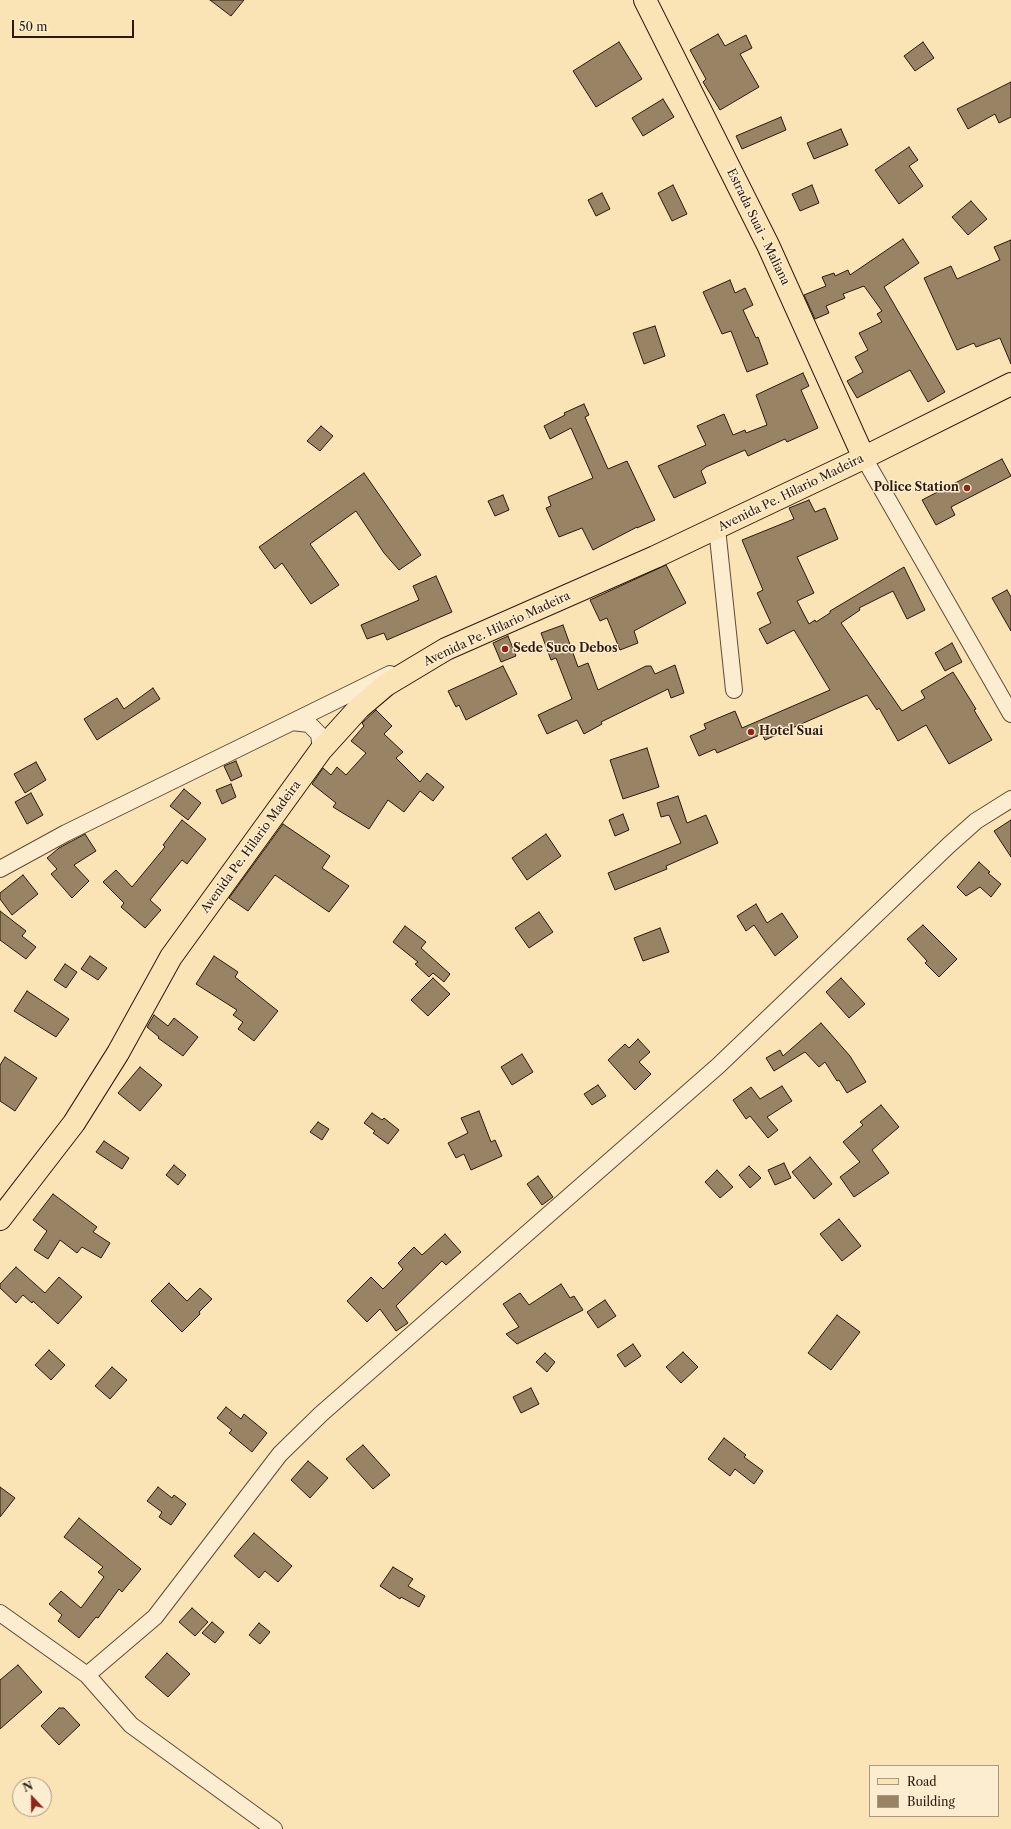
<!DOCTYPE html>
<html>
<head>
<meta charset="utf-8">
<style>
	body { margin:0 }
	#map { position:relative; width:1011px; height:1829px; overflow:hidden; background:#fae4b6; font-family:"Libre Caslon Text",serif }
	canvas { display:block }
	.legend { position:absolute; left:869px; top:1765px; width:130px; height:52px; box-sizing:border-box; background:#fcedd0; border:1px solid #a99882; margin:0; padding:5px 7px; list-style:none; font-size:12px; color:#2d190c }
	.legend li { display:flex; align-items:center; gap:8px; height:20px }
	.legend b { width:20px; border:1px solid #a99882 }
	.north { position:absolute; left:12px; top:1777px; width:40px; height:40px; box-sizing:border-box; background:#fcedd0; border:1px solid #a99882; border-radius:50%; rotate:338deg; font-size:11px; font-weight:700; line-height:16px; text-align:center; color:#2d190c }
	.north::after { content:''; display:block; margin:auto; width:14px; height:18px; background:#8f2418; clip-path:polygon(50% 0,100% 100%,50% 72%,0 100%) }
	.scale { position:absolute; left:12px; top:20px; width:122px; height:18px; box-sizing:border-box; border:2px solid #2d190c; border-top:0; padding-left:5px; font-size:12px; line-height:14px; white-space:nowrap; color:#2d190c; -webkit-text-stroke:3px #fcedd0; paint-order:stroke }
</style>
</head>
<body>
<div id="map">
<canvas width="1011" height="1829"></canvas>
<ul class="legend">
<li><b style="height:5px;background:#fae4b6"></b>Road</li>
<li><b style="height:11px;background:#988364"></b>Building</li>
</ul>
<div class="north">N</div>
<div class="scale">50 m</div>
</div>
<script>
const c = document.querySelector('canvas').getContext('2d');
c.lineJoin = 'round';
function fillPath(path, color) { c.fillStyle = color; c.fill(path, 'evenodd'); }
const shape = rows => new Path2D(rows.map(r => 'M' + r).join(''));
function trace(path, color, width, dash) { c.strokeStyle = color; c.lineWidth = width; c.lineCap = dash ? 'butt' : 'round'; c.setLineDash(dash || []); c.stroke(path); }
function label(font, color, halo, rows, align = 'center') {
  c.font = font + ' "Libre Caslon Text",serif'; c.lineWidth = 3; c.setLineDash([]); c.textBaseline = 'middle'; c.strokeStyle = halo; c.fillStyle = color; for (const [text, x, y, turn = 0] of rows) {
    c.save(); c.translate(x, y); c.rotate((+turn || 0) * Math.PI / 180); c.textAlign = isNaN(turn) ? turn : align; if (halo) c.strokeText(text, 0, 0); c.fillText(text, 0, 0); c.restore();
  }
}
const building = shape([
	[210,0,244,0,231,16,210,0],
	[718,34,725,46,746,35,752,48,740,54,759,87,720,110,703,82,706,79,690,50,718,34],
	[619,42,642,79,596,107,573,71,619,42],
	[923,42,934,58,915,71,904,56,923,42],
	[1011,82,1011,117,999,123,995,114,968,129,957,109,1011,82],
	[663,99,674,117,643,136,632,118,663,99],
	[781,117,786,130,742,149,736,136,781,117],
	[841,129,848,145,814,159,807,143,841,129],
	[909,147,918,160,909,166,923,186,899,204,875,170,909,147],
	[673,185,687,214,672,221,658,193,673,185],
	[812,185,819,203,800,211,792,194,812,185],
	[602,193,610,209,596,216,588,200,602,193],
	[971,201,987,219,968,235,952,217,971,201],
	[903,239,919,263,884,287,945,392,928,402,910,370,857,398,847,381,863,372,855,357,868,350,859,333,882,322,877,314,882,311,864,286,843,294,845,298,826,306,829,313,815,319,804,295,826,286,822,277,834,273,835,276,848,270,850,275,903,239],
	[1011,240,1011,364,1000,338,976,347,974,343,957,350,924,278,951,266,957,279,1000,260,994,247,1011,240],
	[730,280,735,293,745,288,753,305,743,310,756,338,758,337,768,364,747,372,731,331,722,334,703,292,730,280],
	[655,326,665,356,644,364,633,333,655,326],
	[803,373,809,386,801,390,818,428,787,442,785,439,748,456,745,450,706,467,701,471,706,483,674,498,658,466,706,445,697,426,724,414,733,435,745,430,746,433,767,425,756,395,803,373],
	[584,404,589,415,585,417,608,469,627,461,655,520,637,528,637,527,593,550,582,528,559,537,546,508,551,506,548,497,593,478,571,428,550,439,544,426,565,415,564,413,584,404],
	[321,426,333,436,320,451,307,441,321,426],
	[1002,459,1011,476,951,507,955,515,936,525,922,500,1002,459],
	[364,473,421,555,399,570,384,553,356,511,310,544,339,585,311,604,282,563,275,569,259,547,364,473],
	[503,495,509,510,495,516,488,501,503,495],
	[809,500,815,512,825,508,838,539,797,557,814,593,797,601,809,624,815,620,816,622,830,613,830,611,904,567,925,610,907,619,893,591,859,608,860,610,841,623,902,711,925,698,921,691,953,672,976,709,974,710,992,740,949,764,926,725,898,741,879,708,877,710,867,695,765,740,762,734,717,753,715,749,699,756,690,736,706,729,704,724,735,711,742,728,830,690,794,630,767,644,759,629,771,623,757,593,763,590,742,540,794,519,789,508,809,500],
	[666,565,686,603,634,631,638,643,620,650,607,618,600,621,590,600,666,565],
	[436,576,452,612,387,640,384,633,367,639,361,625,419,600,413,586,436,576],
	[1007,590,1011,597,1011,631,992,598,1007,590],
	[563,625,578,667,588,663,598,690,646,666,651,666,655,674,675,665,684,693,671,698,668,689,601,722,602,724,584,734,577,720,547,734,538,715,572,699,556,658,551,660,541,633,563,625],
	[508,636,516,656,501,662,493,643,508,636],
	[952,643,962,662,945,671,935,653,952,643],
	[503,666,517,694,466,720,459,705,456,707,448,691,503,666],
	[153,688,160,699,97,740,84,719,117,698,124,709,153,688],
	[376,710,392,726,384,734,403,752,396,758,420,782,427,773,444,787,433,801,420,791,404,812,388,800,369,829,333,807,336,803,312,784,323,768,331,775,337,767,346,775,366,753,351,741,364,726,362,723,376,710],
	[647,748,659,787,623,799,610,760,647,748],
	[236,761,242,776,231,781,224,766,236,761],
	[36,762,46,780,25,793,14,774,36,762],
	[231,784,236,797,222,804,216,790,231,784],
	[184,789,201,803,188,820,170,806,184,789],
	[31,793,43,815,27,824,15,802,31,793],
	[678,796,687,823,706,815,718,843,666,866,667,869,615,890,608,873,681,843,669,815,661,817,657,803,678,796],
	[623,814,629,830,615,836,609,820,623,814],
	[182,820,206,839,187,864,182,860,150,900,161,910,145,928,121,907,124,903,103,882,116,870,132,887,165,847,163,845,182,820],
	[1011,820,1011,857,994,831,1011,820],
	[283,824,330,856,322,868,349,886,329,912,275,875,248,911,229,898,283,824],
	[85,834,96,851,74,865,89,881,72,898,51,874,57,869,47,858,59,848,85,834],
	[546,834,561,856,527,880,512,858,546,834],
	[979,862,990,872,988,873,1001,884,991,897,980,887,966,896,957,887,979,862],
	[23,875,38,894,12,915,0,899,0,893,23,875],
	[756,904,767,923,782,913,798,937,775,956,754,925,746,931,737,916,756,904],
	[0,911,26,931,22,936,36,947,26,959,0,940,0,911],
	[539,912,553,932,529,948,515,928,539,912],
	[923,925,957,959,939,977,925,963,927,961,907,939,923,925],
	[405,926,426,942,421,948,450,974,444,982,433,973,429,977,415,964,418,962,393,942,405,926],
	[660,928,669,952,643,961,634,938,660,928],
	[90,956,107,968,98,980,81,969,90,956],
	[214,956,238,972,235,977,278,1011,254,1041,238,1029,243,1022,233,1015,237,1010,196,984,214,956],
	[65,964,77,972,66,988,54,980,65,964],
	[433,978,450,994,428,1016,411,1000,433,978],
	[841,978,865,1004,849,1018,826,992,841,978],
	[27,991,69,1019,56,1037,14,1011,27,991],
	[154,1015,168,1026,174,1018,198,1037,183,1056,158,1038,159,1037,147,1027,154,1015],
	[821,1023,850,1056,866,1082,847,1093,839,1080,837,1081,825,1062,819,1067,805,1052,774,1071,766,1058,780,1050,783,1056,821,1023],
	[638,1039,650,1052,639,1062,651,1074,635,1090,608,1060,625,1044,629,1048,638,1039],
	[522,1054,533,1072,512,1085,501,1067,522,1054],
	[5,1057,37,1078,15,1111,0,1101,0,1065,5,1057],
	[140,1067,162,1085,140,1111,118,1093,140,1067],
	[598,1085,606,1096,592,1105,584,1094,598,1085],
	[782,1086,792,1101,767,1117,778,1130,768,1138,750,1116,746,1119,733,1100,751,1087,760,1099,782,1086],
	[881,1105,899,1127,872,1150,889,1173,854,1197,840,1177,860,1162,843,1142,863,1125,860,1122,881,1105],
	[479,1111,491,1142,495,1140,502,1156,471,1170,464,1154,456,1158,448,1143,468,1133,461,1118,479,1111],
	[372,1113,382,1120,384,1118,399,1130,388,1144,373,1133,375,1131,364,1123,372,1113],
	[318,1122,329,1129,322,1140,310,1132,318,1122],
	[104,1141,129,1158,122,1169,96,1152,104,1141],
	[810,1157,832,1184,814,1199,792,1172,810,1157],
	[784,1163,791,1178,775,1185,768,1170,784,1163],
	[174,1165,186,1175,178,1185,166,1175,174,1165],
	[749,1166,761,1178,750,1188,739,1175,749,1166],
	[717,1170,733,1187,720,1198,705,1182,717,1170],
	[538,1176,553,1197,542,1205,527,1184,538,1176],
	[53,1194,97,1227,93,1232,110,1243,101,1258,82,1247,77,1253,60,1240,48,1259,34,1250,47,1231,33,1220,53,1194],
	[839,1219,861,1246,842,1261,820,1234,839,1219],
	[445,1234,461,1252,446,1265,442,1261,396,1306,408,1323,396,1331,380,1309,367,1322,347,1301,371,1277,383,1289,403,1269,398,1263,414,1247,422,1255,445,1234],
	[16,1267,45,1293,59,1277,82,1297,58,1324,33,1301,32,1303,23,1295,16,1303,0,1288,0,1284,16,1267],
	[169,1283,187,1301,200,1288,212,1299,199,1312,200,1314,182,1332,151,1301,169,1283],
	[561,1284,570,1298,574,1296,583,1310,517,1344,506,1334,519,1327,503,1304,520,1293,529,1305,561,1284],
	[605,1300,616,1316,598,1328,587,1312,605,1300],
	[837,1315,860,1332,831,1370,808,1353,837,1315],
	[633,1344,641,1356,625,1367,617,1355,633,1344],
	[49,1350,65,1365,51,1380,35,1365,49,1350],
	[683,1352,698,1367,681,1383,666,1367,683,1352],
	[545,1353,555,1362,547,1372,536,1362,545,1353],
	[112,1367,127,1380,110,1399,95,1386,112,1367],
	[531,1388,539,1404,521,1413,513,1397,531,1388],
	[226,1407,241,1419,244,1414,267,1433,252,1452,229,1433,232,1430,217,1418,226,1407],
	[724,1438,746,1455,744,1457,763,1471,754,1484,735,1469,730,1476,708,1459,724,1438],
	[363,1445,390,1475,373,1489,346,1459,363,1445],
	[308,1461,328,1478,310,1498,291,1480,308,1461],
	[0,1487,15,1498,0,1517,0,1487],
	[158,1487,172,1498,174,1495,186,1504,171,1525,159,1517,162,1512,147,1501,158,1487],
	[79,1518,141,1569,122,1592,119,1589,98,1618,96,1617,79,1638,58,1621,62,1615,49,1604,61,1591,81,1608,104,1577,98,1572,103,1567,64,1537,79,1518],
	[254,1533,292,1566,278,1582,265,1571,259,1578,234,1556,254,1533],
	[393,1567,413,1579,408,1586,425,1596,419,1607,401,1597,400,1599,380,1586,393,1567],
	[192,1608,208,1622,195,1636,179,1622,192,1608],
	[212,1622,224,1632,215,1643,202,1633,212,1622],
	[259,1623,270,1632,260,1644,249,1635,259,1623],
	[167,1653,190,1674,168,1697,145,1677,167,1653],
	[18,1665,42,1692,0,1729,0,1680,18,1665],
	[59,1708,64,1708,80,1725,59,1745,41,1726,59,1708]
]);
const minor = shape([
	[864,458,1011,714],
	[717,528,734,690],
	[292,722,309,724,319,734,321,750],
	[0,869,66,833,390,674],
	[0,1613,87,1675,131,1725,274,1829],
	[87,1675,155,1617,280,1454,321,1414,718,1066,949,845,976,821,1011,799]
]);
const primary = shape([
	[645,0,768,245,864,458],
	[0,1219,74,1123,118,1053,171,957,321,750,359,708,386,685,446,649,655,557,857,461,1011,384]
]);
const markers = [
	[967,488,4,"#8f2418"],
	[505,649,4,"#8f2418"],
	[751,732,4,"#8f2418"]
];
const streetNames = [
	["Estrada Suai - Maliana",758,227,64],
	["Avenida Pe. Hilario Madeira",791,493,-26],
	["Avenida Pe. Hilario Madeira",497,629,-25],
	["Avenida Pe. Hilario Madeira",251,847,-54]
];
const poiNames = [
	["Police Station",959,488,"right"],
	["Sede Suco Debos",513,649],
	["Hotel Suai",759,732]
];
fillPath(building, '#988364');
trace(building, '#2d190c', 1);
trace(minor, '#604c36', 18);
trace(primary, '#2d190c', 24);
trace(minor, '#fcedd0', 16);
trace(primary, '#fae4b6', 22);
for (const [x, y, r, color] of markers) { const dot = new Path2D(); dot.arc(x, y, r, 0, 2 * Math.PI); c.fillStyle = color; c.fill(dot); trace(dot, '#fcedd0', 1.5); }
label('12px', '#2d190c', '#fcedd0', streetNames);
label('bold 12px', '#2d190c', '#fcedd0', poiNames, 'left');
</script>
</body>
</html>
